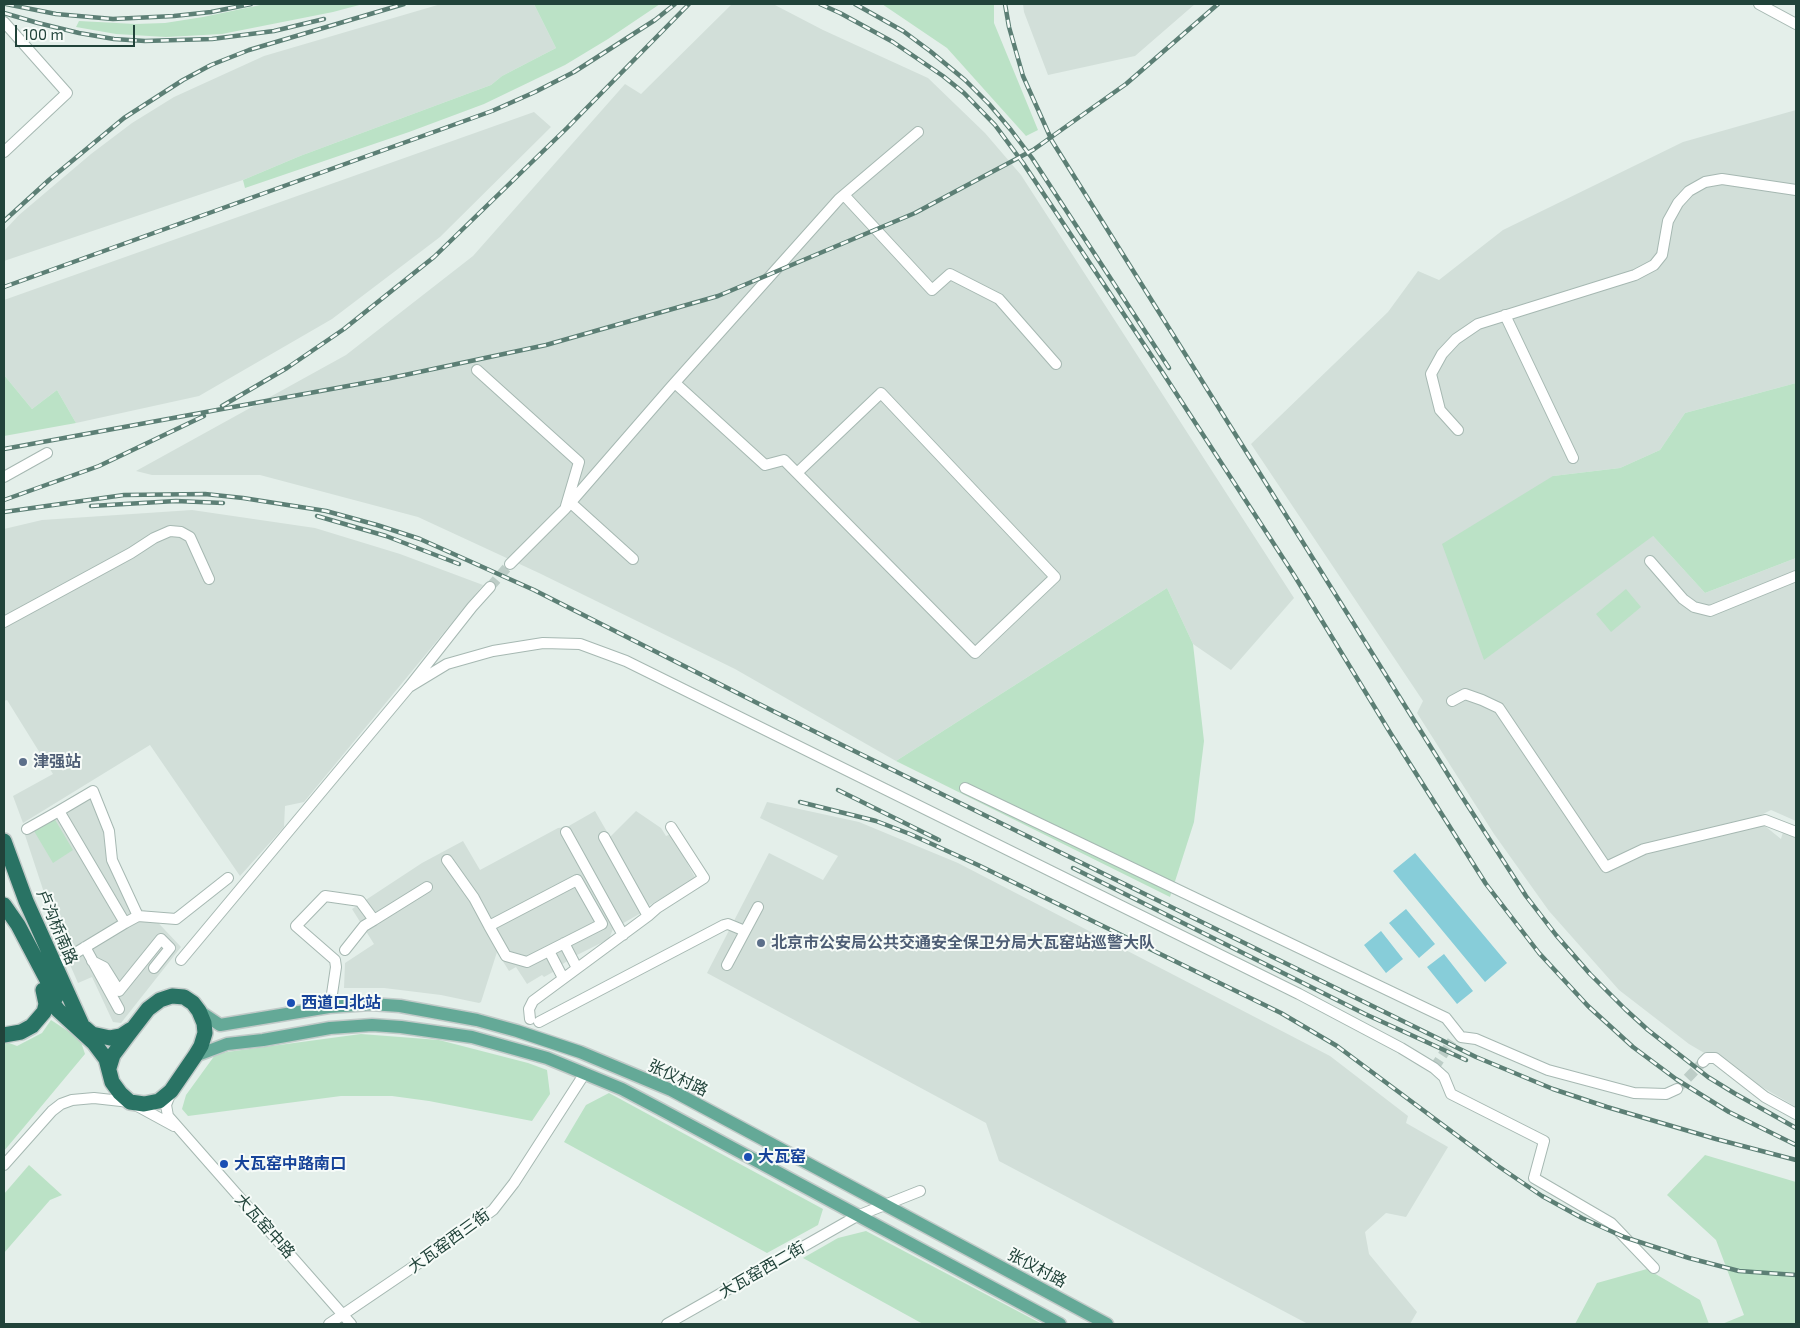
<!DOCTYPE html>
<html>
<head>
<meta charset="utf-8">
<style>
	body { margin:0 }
	#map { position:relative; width:1800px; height:1328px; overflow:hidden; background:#e4efea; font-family:"Exo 2",sans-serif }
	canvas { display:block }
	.frame { position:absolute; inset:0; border:5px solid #21433a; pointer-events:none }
	.scale { position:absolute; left:15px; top:25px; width:120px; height:22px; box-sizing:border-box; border:2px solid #21433a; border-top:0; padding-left:6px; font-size:15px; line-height:18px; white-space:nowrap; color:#21433a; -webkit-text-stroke:4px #f6fbf8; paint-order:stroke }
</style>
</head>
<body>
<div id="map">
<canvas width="1800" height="1328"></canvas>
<div class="frame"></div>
<div class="scale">100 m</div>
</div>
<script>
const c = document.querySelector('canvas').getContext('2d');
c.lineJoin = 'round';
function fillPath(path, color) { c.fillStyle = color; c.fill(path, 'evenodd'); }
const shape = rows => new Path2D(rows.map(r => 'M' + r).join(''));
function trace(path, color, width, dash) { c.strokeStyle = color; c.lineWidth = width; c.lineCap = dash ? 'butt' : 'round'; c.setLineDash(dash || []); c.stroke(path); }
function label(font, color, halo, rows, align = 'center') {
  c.font = font + ' "Exo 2","Noto Sans SC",sans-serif'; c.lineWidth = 4; c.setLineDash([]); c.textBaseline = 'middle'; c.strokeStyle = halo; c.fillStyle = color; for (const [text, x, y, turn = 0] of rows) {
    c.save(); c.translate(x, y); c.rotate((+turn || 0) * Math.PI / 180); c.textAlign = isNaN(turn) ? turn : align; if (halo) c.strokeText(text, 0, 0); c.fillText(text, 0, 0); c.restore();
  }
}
const built = shape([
	[441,4,534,4,556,48,502,76,491,85,300,156,243,180,4,261,4,231,19,215,91,154,132,123,174,97,264,56],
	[732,4,773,4,823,30,928,78,985,133,1021,175,1294,598,1231,670,1193,644,1167,588,896,761,735,669,539,573,418,517,260,475,152,475,136,471,346,355,473,256,625,84,641,94],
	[1023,4,1195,4,1135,56,1048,75,1024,12],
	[1796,110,1796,383,1685,413,1660,450,1620,468,1553,476,1653,536,1705,593,1796,558,1796,821,1771,810,1755,818,1781,839,1783,832,1796,838,1796,1107,1689,1044,1619,990,1549,911,1494,834,1417,713,1423,701,1251,444,1388,312,1418,271,1439,280,1503,230,1683,142],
	[534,112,551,127,440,237,332,319,199,396,76,423,57,390,32,409,4,375,4,300],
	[192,510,315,528,400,554,483,585,304,802,285,806,284,827,240,876,150,745,23,823,13,796,53,774,7,700,4,701,4,529,42,520],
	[94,787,117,862,141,909,148,912,181,947,121,1023,113,1022,92,977,78,983,61,944,23,829],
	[767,802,859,822,958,863,1330,1056,1408,1116,1406,1123,1448,1147,1406,1217,1386,1213,1365,1232,1369,1254,1417,1312,1410,1324,1308,1324,999,1161,986,1123,707,973,769,853,823,880,838,856,760,818],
	[595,811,610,837,636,811,661,828,666,836,671,834,696,879,648,906,641,913,613,929,609,939,577,955,553,970,553,972,544,977,542,975,527,984,516,967,509,971,497,952,481,1002,479,1003,441,995,384,988,344,988,345,963,374,944,352,909,422,863,463,841,480,870,558,828,567,827]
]);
const green = shape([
	[265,4,363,4,333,12,222,34,166,37,116,34,76,27,79,21,135,24,165,23,203,17],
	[534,4,660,4,608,39,565,65,484,104,409,132,245,188,243,180,300,156,491,85,502,76,556,48],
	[882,4,994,4,994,23,1038,130,1026,136,947,48],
	[4,375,32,409,57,390,76,423,4,436],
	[1796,383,1796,558,1705,593,1653,536,1484,660,1442,544,1553,476,1620,468,1660,450,1685,413],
	[1167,588,1193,644,1204,741,1194,822,1170,897,896,761],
	[1626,589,1641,607,1611,632,1596,614],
	[54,818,73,850,53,863,34,831],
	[51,1020,80,1039,85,1054,4,1151,4,1041,17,1046,42,1033],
	[361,1034,439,1040,528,1063,547,1070,550,1094,532,1121,429,1101,392,1096,341,1096,188,1116,182,1109,186,1095,215,1055,227,1052],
	[609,1093,823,1209,818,1225,767,1253,564,1142,586,1105],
	[1705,1155,1796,1182,1796,1324,1722,1324,1744,1315,1716,1240,1667,1195],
	[29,1165,62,1195,50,1200,4,1253,4,1194],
	[866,1231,1042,1324,923,1324,803,1258,838,1238],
	[1647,1269,1700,1300,1709,1324,1575,1324,1597,1283]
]);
const water = shape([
	[1415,853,1507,963,1485,982,1393,871],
	[1406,909,1435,944,1419,958,1389,923],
	[1381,931,1403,959,1386,973,1364,945],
	[1444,954,1473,991,1457,1004,1427,967]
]);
const minorTunnel = shape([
	[490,587,510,564],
	[1434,1068,1452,1041],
	[1677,1089,1703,1062]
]);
const minor = shape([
	[1759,4,1796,24],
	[4,22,67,93,4,152],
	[844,195,932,290,950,274,999,299,1056,364],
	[1505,315,1573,458],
	[477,370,579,462,566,506],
	[675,383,765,465,784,460,975,653,1055,577,881,393,797,473],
	[1458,430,1440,410,1431,374,1442,354,1456,339,1478,324,1635,275,1654,265,1662,255,1668,221,1678,203,1689,191,1705,182,1722,179,1796,190],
	[4,477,47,453],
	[571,503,633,559],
	[1650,561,1683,599,1694,607,1710,611,1796,576],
	[510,564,565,509,671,387,839,199,918,132],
	[4,622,131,553,154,538,170,531,181,532,190,537,209,579],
	[409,687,447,664,493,651,543,643,580,644,626,661,1299,994,1401,1048,1434,1068,1444,1077,1451,1094,1544,1141,1534,1178,1611,1223,1654,1268],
	[1452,701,1465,694,1482,700,1499,708,1606,867,1644,849,1765,820,1796,832],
	[965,788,1446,1018,1461,1037,1476,1039,1548,1070,1634,1093,1666,1094,1677,1089],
	[59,811,93,791,109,831,112,860,138,916,125,923],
	[27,829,59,811,125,923,54,966],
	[566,832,623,935],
	[447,860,474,898,489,926],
	[577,880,602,924,527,962,506,956,489,926,577,880],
	[138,916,176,919,228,878],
	[648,916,657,908,704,878,671,827],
	[374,920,427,887],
	[564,943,577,968],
	[85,947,119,1009],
	[549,951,563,978],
	[181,960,409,687,472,607,490,587],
	[92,961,104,967,119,991,161,939,170,948,154,968],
	[727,965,758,907],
	[332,994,336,967,335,960,296,926,325,896,360,901,374,920,364,926,345,950],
	[530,1019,529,1009,533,1001,648,916,604,837],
	[539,1022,724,925,728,924,745,931],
	[1703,1062,1707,1058,1715,1058,1765,1097,1796,1114],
	[171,1092,166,1105,168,1116,351,1324],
	[4,1165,52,1111,61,1104,72,1100,94,1098,130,1102,174,1126],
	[329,1324,441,1248,493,1210,514,1183,585,1073],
	[667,1324,857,1216,920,1191]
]);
const major = shape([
	[199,1011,220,1025,329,1007,370,1004,400,1006,477,1020,517,1031,580,1052,671,1090,1107,1324],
	[195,1056,227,1044,263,1040,330,1028,372,1025,401,1027,472,1037,547,1058,622,1089,660,1109,1060,1324]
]);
const highway = shape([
	[4,841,26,901,82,1025],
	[4,905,18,925,56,997],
	[43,990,58,1010,94,1043,106,1059,112,1082,120,1093,130,1102,144,1104,159,1101,171,1091,195,1056,201,1046,205,1033,204,1023,199,1011,193,1003,184,997,172,996,160,1000,148,1009,128,1035,113,1055,109,1068],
	[85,1028,92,1034,110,1038,121,1036,130,1030],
	[4,1035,21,1032,32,1026,44,1012,46,1004,43,990]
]);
const rail = shape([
	[6,4,56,14,113,19,174,16,211,12,251,4],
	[820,4,840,13,893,42,943,76,964,93,995,125,1023,163,1161,370,1294,575,1391,734,1486,884,1539,953,1588,1006,1633,1047,1676,1079,1729,1112,1796,1145],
	[855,4,903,31,930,51,965,80,989,104,1011,130,1032,158,1169,368],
	[1005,4,1009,27,1023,76,1052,141,1457,789,1526,896,1556,935,1590,974,1625,1009,1648,1030,1708,1077,1734,1093,1796,1128],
	[4,13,38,23,79,33,114,39,145,41,212,39,274,31,324,19],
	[4,221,49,180,124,118,183,80,211,65,249,50,404,4],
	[4,287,492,111,535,92,574,72,655,20,675,4],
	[222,406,287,368,344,329,434,257,567,128,689,4],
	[4,449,386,379,546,345,718,296,915,213,1033,150,1126,84,1218,4],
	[4,500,99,466,204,416],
	[91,506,176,501,223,503],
	[4,512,124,495,205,494,243,498,326,511,377,525,420,539,534,590,773,711,1476,1057,1553,1089,1607,1107,1716,1139,1796,1160],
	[317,516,386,536,459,564],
	[838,790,939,840],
	[800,802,876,821,910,834,978,865,1281,1013,1337,1046,1498,1166,1542,1196,1582,1218,1624,1237,1689,1258,1739,1271,1796,1275],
	[1073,868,1365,1014,1466,1060]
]);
const markers = [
	[23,762,5,"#5c6f8a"],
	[761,943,5,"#5c6f8a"],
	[291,1003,5,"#1a4fb4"],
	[748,1157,5,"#1a4fb4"],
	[224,1164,5,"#1a4fb4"]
];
const serviceNames = [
	["津强站",33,762],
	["北京市公安局公共交通安全保卫分局大瓦窑站巡警大队",771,943]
];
const streetNames = [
	["卢沟桥南路",57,927,67],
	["张仪村路",678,1078,25],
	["大瓦窑中路",265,1226,48],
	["大瓦窑西三街",449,1241,-36],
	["张仪村路",1037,1268,28],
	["大瓦窑西二街",762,1270,-30]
];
const transitNames = [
	["西道口北站",301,1003],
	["大瓦窑",758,1157],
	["大瓦窑中路南口",234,1164]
];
fillPath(built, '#d2dfd9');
fillPath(green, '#bbe2c6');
fillPath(water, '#87cdd9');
trace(minorTunnel, '#bdcdc7', 10, [10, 5]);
trace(minor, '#a6b8b2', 12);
trace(major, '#c1cac8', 15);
trace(highway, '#c1cac8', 18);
trace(minor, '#fff', 10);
trace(major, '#64a997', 12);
trace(highway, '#297364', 15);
trace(rail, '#5c7f75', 4.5);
trace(rail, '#f6fbf8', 2.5, [8]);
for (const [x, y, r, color] of markers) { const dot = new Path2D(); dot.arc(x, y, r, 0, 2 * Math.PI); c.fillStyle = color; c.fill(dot); trace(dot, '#f6fbf8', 2); }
label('bold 16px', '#4e5e75', '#f6fbf8', serviceNames, 'left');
label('16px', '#21433a', '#f6fbf8', streetNames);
label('bold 16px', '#164399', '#f6fbf8', transitNames, 'left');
</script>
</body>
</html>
